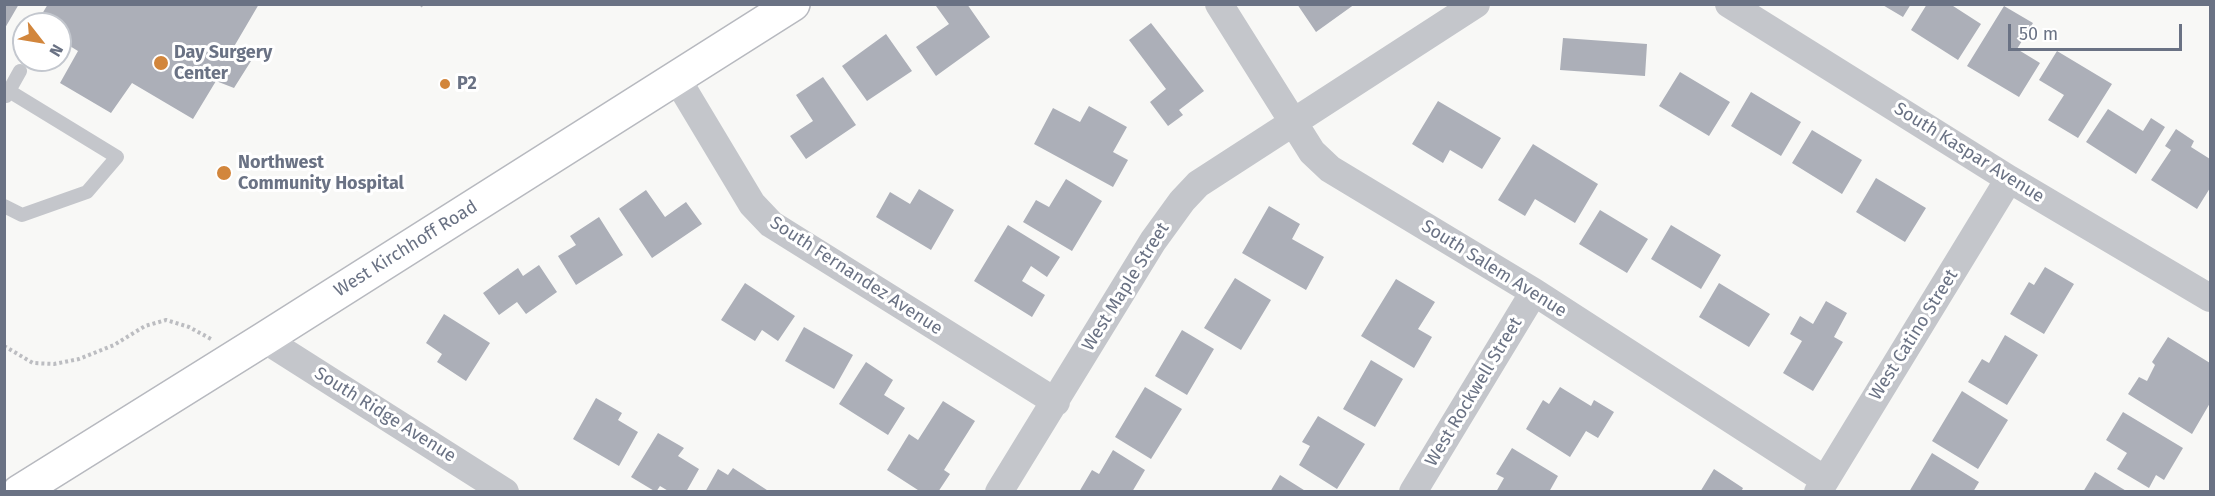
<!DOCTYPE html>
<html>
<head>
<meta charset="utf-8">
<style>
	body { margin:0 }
	#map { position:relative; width:2215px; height:496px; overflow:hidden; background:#f8f8f6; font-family:"Fira Sans",sans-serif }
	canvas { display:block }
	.frame { position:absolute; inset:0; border:6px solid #6a7284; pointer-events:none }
	.north { position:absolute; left:12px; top:12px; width:60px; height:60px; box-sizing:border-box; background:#fff; border:2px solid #c3c7ce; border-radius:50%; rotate:121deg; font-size:16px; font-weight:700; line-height:24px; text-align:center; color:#6a7284 }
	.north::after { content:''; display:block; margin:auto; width:21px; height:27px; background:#d2863c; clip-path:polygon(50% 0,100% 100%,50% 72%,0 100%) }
	.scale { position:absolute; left:2008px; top:24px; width:174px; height:27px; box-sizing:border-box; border:3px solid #6a7284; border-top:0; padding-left:8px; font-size:18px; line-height:21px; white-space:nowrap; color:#6a7284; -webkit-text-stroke:4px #fff; paint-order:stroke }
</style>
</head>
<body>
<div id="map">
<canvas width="2215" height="496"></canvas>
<div class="frame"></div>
<div class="north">N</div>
<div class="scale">50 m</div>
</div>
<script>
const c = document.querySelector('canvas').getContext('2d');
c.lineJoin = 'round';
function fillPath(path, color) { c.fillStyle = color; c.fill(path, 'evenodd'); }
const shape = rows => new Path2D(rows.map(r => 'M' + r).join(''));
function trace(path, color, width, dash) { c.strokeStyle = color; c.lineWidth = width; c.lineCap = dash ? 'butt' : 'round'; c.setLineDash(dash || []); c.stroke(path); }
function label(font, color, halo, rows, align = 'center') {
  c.font = font + ' "Fira Sans",sans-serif'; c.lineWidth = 6; c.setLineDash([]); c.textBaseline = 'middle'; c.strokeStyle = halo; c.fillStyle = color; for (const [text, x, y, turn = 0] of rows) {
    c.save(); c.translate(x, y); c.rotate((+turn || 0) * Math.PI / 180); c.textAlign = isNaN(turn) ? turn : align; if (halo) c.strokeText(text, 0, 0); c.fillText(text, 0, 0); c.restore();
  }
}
const building = shape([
	[5,4,19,4,5,28],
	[48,4,259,4,232,50,251,61,234,88,216,81,193,119,132,83,111,113,60,83,78,51,60,40,60,24,36,24],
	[937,4,967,4,990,37,936,76,916,47,949,24,936,6],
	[1297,4,1355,4,1316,32],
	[1881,4,1911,4,1903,17],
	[1927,4,1950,4,1981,24,1958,60,1911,30],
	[2004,6,2033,23,2017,49,2040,63,2019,97,1967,66],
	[1151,23,1204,91,1179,110,1183,115,1168,126,1150,102,1166,89,1129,40],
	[886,34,912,71,867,101,842,66],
	[1563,38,1647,44,1645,76,1560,70],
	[2057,51,2112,84,2078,138,2048,120,2064,95,2039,80],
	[1680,72,1730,102,1709,136,1659,106],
	[823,77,856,125,806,159,790,136,813,121,796,95],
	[1751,92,1801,122,1781,156,1731,126],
	[1438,101,1501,138,1482,169,1450,150,1443,163,1412,144],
	[1089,106,1127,127,1113,152,1128,160,1113,187,1034,144,1053,108,1080,122],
	[2108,109,2143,131,2151,118,2165,127,2136,174,2086,142],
	[2176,129,2194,141,2191,147,2210,159,2210,188,2197,209,2151,180,2171,150,2165,146],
	[1812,130,1862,160,1842,194,1792,163],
	[1533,144,1598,184,1575,223,1535,199,1525,216,1498,200],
	[1876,178,1926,208,1905,242,1856,212],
	[1066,179,1102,201,1072,251,1023,222,1036,200,1049,207],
	[919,189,954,210,931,250,876,217,890,192,910,204],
	[646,190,665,217,686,202,702,224,652,258,619,209],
	[1269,206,1300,224,1292,239,1324,257,1306,290,1242,253],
	[1600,210,1648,239,1627,273,1579,244],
	[599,217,623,255,576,285,558,256,576,245,570,236],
	[1008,225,1060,257,1047,277,1031,266,1022,281,1045,295,1032,317,974,281],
	[1671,225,1721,255,1701,289,1651,259],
	[539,265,557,292,526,314,517,302,499,315,483,293,518,268,523,276],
	[2045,267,2074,284,2044,334,2010,314,2029,282,2034,285],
	[1235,278,1271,300,1241,350,1204,328],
	[1396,279,1435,302,1418,329,1432,337,1414,368,1361,336],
	[745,283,795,316,778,341,762,330,755,341,721,320],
	[1719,283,1770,314,1749,347,1699,317],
	[1826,301,1847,313,1834,337,1843,342,1813,391,1783,373,1802,341,1790,334,1800,316,1813,324],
	[444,314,490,343,466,381,437,362,442,354,426,343],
	[804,327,853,355,834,389,785,361],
	[1182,330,1214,349,1187,395,1155,376],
	[2005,335,2038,355,2007,405,1968,382,1982,359,1989,363],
	[2168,337,2210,363,2210,403,2192,434,2128,394,2139,377,2147,381,2155,365,2152,362],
	[1371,360,1403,379,1375,427,1343,409],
	[866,362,893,380,884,395,905,408,888,435,839,404],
	[1145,387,1182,409,1151,459,1115,437],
	[1560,387,1591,406,1594,400,1614,412,1598,438,1586,431,1570,457,1526,429,1543,400,1549,404],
	[1962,391,2008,420,1978,469,1932,441],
	[596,398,622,413,618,420,638,432,619,466,573,439],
	[943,401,975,421,944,470,950,474,938,492,921,492,887,470,909,434,918,440],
	[2123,412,2183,448,2164,480,2156,475,2149,488,2117,469,2127,453,2106,440],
	[1318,416,1365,444,1337,489,1299,465,1310,446,1302,442],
	[658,433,684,448,678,456,699,469,686,492,670,492,660,486,656,492,631,477],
	[1512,448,1558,476,1549,492,1496,492,1504,478,1496,474],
	[1113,450,1145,470,1132,492,1079,492,1092,470,1099,474],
	[1932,453,1979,482,1973,492,1909,492],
	[733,468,770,492,705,492,718,469,728,475],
	[1714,469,1743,488,1741,492,1700,492],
	[2095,472,2128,492,2083,492],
	[1280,475,1307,492,1270,492]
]);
const path = shape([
	[421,4,423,6],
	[4,346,33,363,54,364,79,359,114,345,145,326,166,320,189,327,211,339]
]);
const lane = shape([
	[6,96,20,71],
	[4,206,22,215,87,192,117,157,9,91]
]);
const street = shape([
	[1219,4,1312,152,1330,169,1534,292,1825,480],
	[1729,4,2009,179,2210,298],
	[677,79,752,204,771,224,1056,402],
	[264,339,505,492],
	[999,492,1153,241,1182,201,1198,184,1476,4],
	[1413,492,1534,292],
	[1818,492,2009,179]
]);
const secondary = shape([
	[19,492,264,339,793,4]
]);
const markers = [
	[161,63,8,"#d2863c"],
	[445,84,6,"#d2863c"],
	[224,173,8,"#d2863c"]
];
const poiNames = [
	["Day Surgery",174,53],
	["Center",174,74],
	["P2",457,84],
	["Northwest",238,163],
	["Community Hospital",238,184]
];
const streetNames = [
	["South Kaspar Avenue",1969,153,32],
	["West Kirchhoff Road",406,249,-32],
	["South Salem Avenue",1494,269,32],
	["South Fernandez Avenue",856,276,33],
	["West Maple Street",1126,287,-58],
	["West Catino Street",1914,335,-58],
	["West Rockwell Street",1474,392,-59],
	["South Ridge Avenue",385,415,32]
];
fillPath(building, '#acafb8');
trace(secondary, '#b7b9bf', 36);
trace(path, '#bcbdc1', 4, [3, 3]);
trace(lane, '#c4c6cb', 14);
trace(street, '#c4c6cb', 28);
trace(secondary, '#fff', 33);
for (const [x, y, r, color] of markers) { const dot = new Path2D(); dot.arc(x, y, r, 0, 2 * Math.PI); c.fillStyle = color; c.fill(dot); trace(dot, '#fff', 2); }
label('bold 18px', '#6a7284', '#fff', poiNames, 'left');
label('18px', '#6a7284', '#fff', streetNames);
</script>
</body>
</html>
